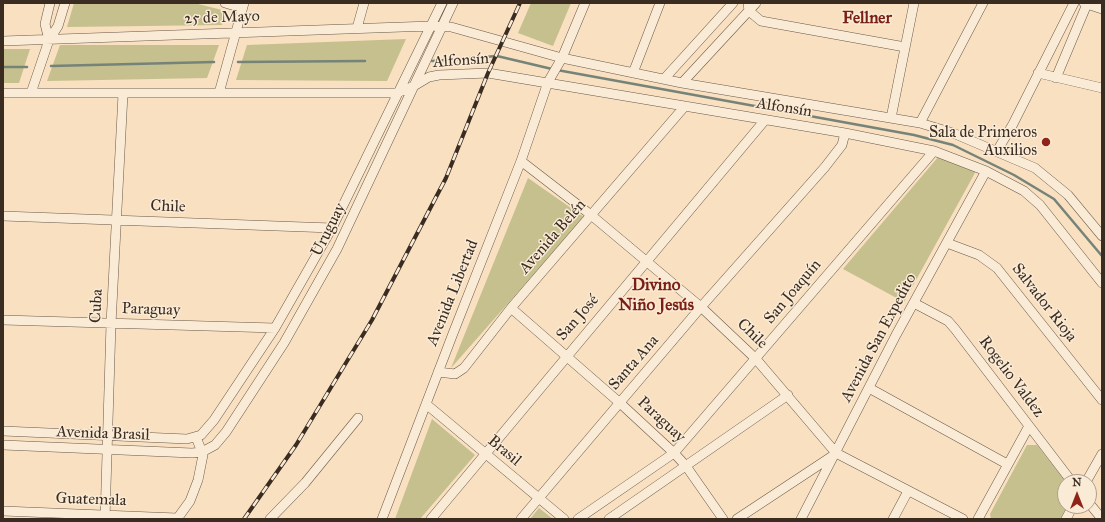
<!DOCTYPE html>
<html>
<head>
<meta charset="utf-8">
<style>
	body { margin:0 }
	#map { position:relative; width:1105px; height:522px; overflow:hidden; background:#f8e0c0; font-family:"IM FELL Great Primer",serif }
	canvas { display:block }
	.frame { position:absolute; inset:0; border:4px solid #3b2c22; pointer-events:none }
	.north { position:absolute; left:1057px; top:474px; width:40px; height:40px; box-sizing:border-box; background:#faebd6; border:1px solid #ae9f8e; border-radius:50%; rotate:0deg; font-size:11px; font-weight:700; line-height:16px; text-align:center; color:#3b2c22 }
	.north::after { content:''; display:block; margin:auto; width:14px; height:18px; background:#8f2418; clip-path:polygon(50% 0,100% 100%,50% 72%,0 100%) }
</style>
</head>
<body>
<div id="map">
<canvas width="1105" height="522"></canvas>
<div class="frame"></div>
<div class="north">N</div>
</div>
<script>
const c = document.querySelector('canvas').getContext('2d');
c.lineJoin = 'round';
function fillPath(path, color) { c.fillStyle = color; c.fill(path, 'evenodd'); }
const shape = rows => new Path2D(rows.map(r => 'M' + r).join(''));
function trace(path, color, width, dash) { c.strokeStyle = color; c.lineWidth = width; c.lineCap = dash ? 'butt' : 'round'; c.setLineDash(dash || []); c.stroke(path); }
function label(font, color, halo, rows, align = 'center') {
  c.font = font + ' "IM FELL Great Primer",serif'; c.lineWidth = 3; c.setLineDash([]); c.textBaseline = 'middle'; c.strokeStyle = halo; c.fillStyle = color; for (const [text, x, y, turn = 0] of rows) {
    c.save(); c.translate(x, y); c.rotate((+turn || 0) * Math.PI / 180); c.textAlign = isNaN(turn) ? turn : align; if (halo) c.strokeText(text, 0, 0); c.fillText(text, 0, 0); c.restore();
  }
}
const green = shape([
	[74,3,194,3,226,11,222,25,67,27],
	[531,3,571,3,553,46,518,33],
	[406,39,387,81,236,80,247,45],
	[60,45,219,45,207,78,47,81],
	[3,49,30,49,19,83,3,83],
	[939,156,976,171,904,302,843,269],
	[528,178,584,217,451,368],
	[432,419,475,455,420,519,395,519],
	[1027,445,1037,445,1066,482,1065,506,1068,506,1061,519,991,519,990,514],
	[539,508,553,519,530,519]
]);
const stream = shape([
	[432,61,497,56,552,69],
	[238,62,365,61],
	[51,66,214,62],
	[3,67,27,67],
	[557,70,914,135,953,145,1014,175,1054,199,1102,256]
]);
const minor = shape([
	[225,3,242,8],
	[748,3,749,11,761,21,905,47],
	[1084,3,1102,9],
	[357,28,364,3],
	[49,40,45,24,50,3],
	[3,41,431,26,451,27,562,58,682,83,920,123,953,133,1035,168,1068,195,1102,236],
	[633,73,660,3],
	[1038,73,1102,88],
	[1056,78,1087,4],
	[664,79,733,3],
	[682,83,756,3],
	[3,93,397,93,414,86,429,77,439,75,488,73,845,133,934,151,986,171,1024,191,1040,205,1102,283],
	[31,93,49,40,58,26,65,3],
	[219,93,244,3],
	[891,118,914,3],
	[920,123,983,3],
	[997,151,1013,124,1074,3],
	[521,161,591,215,701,307,756,359,836,453,963,519],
	[3,216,332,228],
	[947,243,979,255,997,268,1102,400],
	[914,303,948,321,955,329,1072,482],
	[511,308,620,403,674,453,686,466,723,519],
	[3,320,275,328],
	[438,372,455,374,464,368,511,308,685,106],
	[869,388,1007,464],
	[426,404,564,519],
	[3,431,187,439,201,435,214,420,275,328,332,228,442,3],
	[3,445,192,453,202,452,215,445,226,432,284,343,337,249,453,3],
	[1086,482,1102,454],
	[1089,503,1102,519],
	[3,511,177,518],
	[105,519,111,324,123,94],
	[177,519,190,501,198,480,203,455,196,437],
	[270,519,305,483,358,418],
	[382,519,452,336,521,161,548,82,562,58,585,3],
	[431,519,765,120],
	[521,519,701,307,825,167,842,145,845,133],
	[578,519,674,453,934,151],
	[609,519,788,395],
	[737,519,834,455],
	[801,519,896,335,986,171],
	[893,519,908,491],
	[978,519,1029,426],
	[1066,519,1073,506]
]);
const rail = shape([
	[244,519,296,445,372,320,446,178,488,73,520,3]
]);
const markers = [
	[1046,142,5,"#8f2418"]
];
const streetNames = [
	["25 de Mayo",222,18,-2],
	["Alfonsín",461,61,-4],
	["Alfonsín",784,108,9],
	["Chile",168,207,2],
	["Uruguay",329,230,-63],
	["Avenida Belén",553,237,-49],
	["San Joaquín",793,292,-50],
	["Avenida Libertad",453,293,-68],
	["Salvador Rioja",1044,303,52],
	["Cuba",97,306,-87],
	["Paraguay",151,310,2],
	["San José",578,318,-49],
	["Chile",752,334,44],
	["Avenida San Expedito",879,338,-62],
	["Santa Ana",634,363,-49],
	["Rogelio Valdez",1011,377,53],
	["Paraguay",661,420,43],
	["Avenida Brasil",103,434,2],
	["Brasil",504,451,40],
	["Guatemala",91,500,2]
];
const poiNames = [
	["Sala de Primeros",1037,133],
	["Auxilios",1037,151]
];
const neighbourhoodNames = [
	["Fellner",867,19],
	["Divino",656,286],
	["Niño Jesús",656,306]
];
fillPath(green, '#c5c08d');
trace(stream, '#768379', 2.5);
trace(minor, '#6a594a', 10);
trace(minor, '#faebd6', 9);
trace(rail, '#3b2c22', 4);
trace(rail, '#faebd6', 2.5, [8]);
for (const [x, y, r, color] of markers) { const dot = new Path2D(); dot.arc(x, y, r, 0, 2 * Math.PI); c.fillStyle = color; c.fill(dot); trace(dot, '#faebd6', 1.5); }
label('16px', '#3b2c22', '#faebd6', streetNames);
label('16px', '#3b2c22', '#faebd6', poiNames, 'right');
label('bold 17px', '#7a1f14', '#faebd6', neighbourhoodNames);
</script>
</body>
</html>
